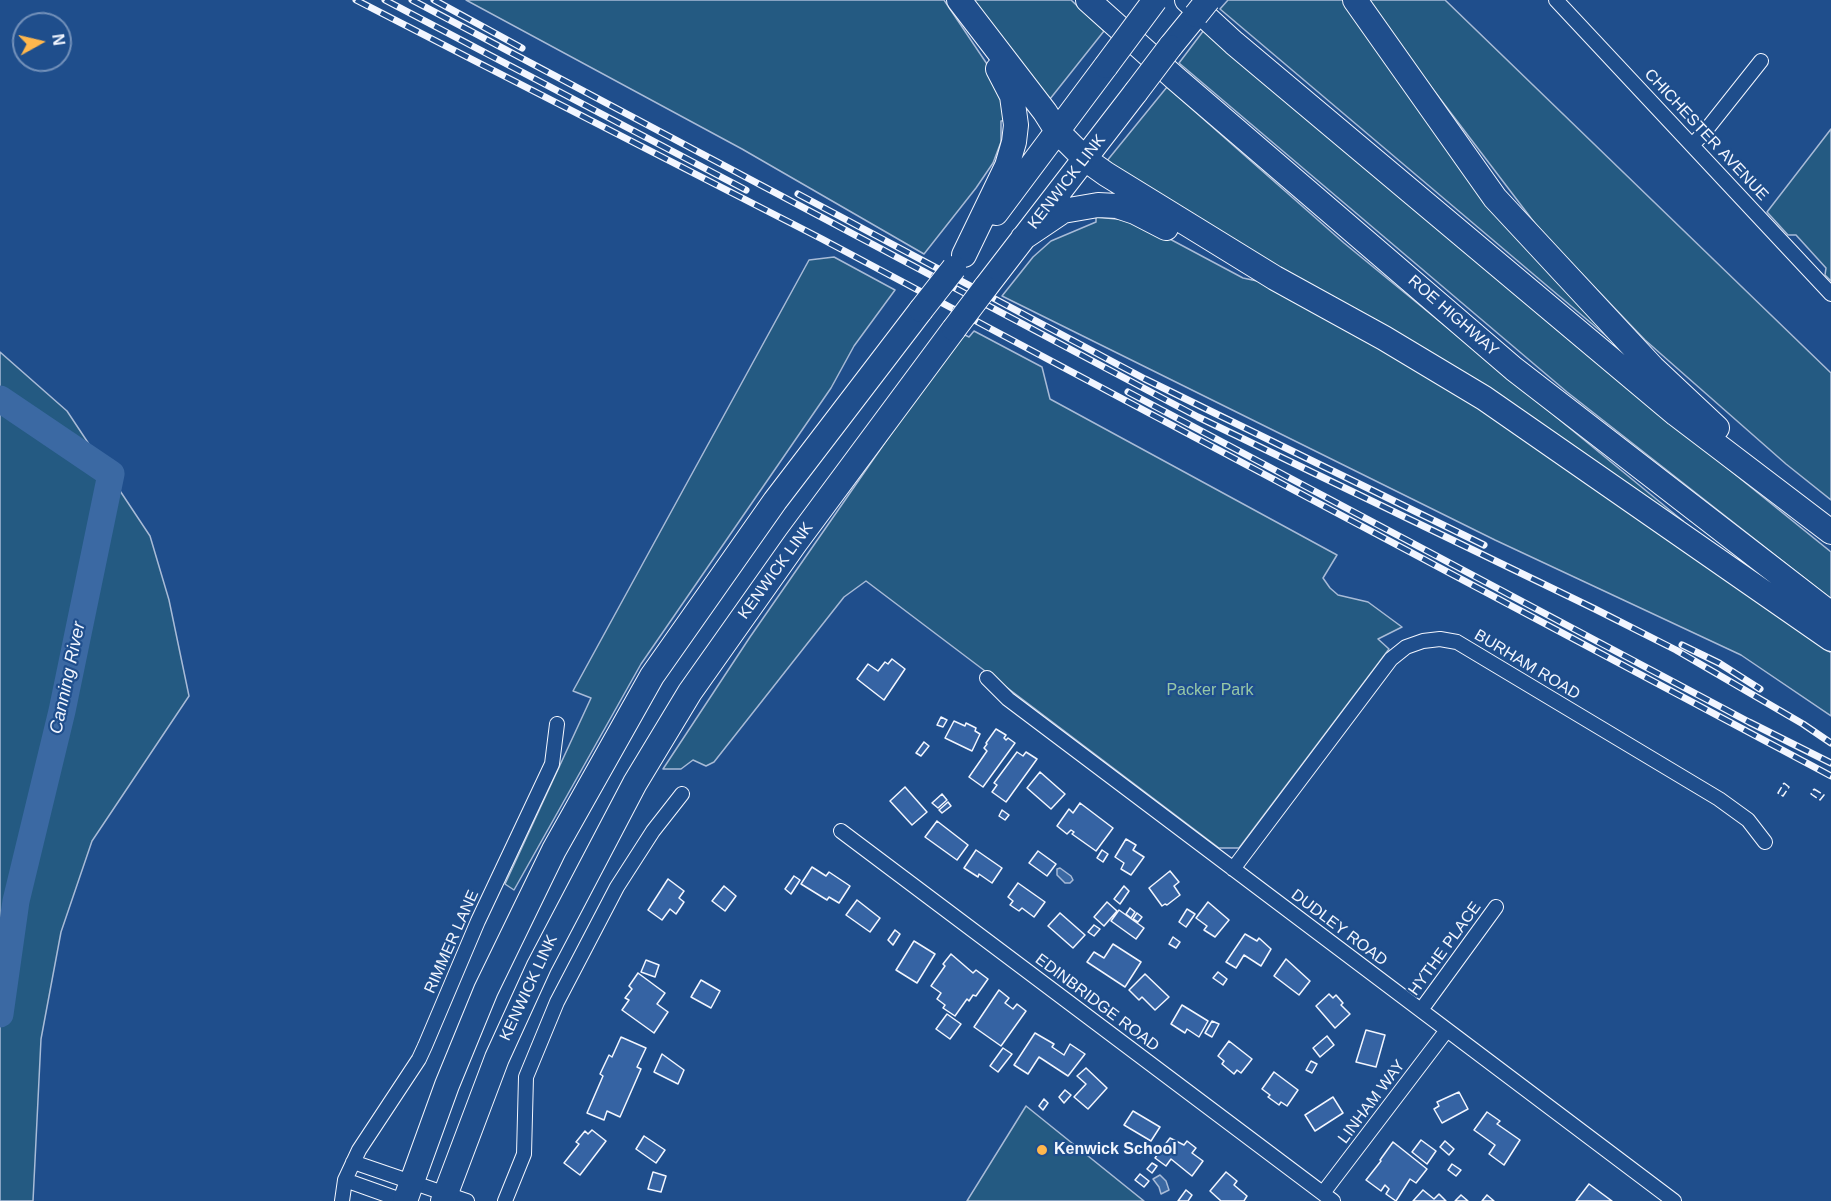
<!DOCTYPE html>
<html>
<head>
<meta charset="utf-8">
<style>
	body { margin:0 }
	#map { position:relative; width:1831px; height:1201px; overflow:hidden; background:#1f4e8c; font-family:Arial,sans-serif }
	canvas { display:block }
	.north { position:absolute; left:12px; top:12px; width:60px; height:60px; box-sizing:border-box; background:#1f4e8c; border:2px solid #7391ba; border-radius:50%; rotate:82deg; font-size:16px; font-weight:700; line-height:24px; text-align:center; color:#f2f6ff }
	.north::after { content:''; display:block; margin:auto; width:21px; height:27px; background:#ffb74d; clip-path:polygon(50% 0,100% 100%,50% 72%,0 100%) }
</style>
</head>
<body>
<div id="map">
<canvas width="1831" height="1201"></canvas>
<div class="north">N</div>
</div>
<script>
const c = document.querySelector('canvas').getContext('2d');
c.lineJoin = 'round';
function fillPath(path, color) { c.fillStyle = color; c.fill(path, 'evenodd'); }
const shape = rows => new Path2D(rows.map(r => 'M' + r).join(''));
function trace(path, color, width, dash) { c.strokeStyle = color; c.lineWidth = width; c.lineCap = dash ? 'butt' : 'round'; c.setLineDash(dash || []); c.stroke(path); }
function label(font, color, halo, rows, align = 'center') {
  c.font = font + ' Arial,sans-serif'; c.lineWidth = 4.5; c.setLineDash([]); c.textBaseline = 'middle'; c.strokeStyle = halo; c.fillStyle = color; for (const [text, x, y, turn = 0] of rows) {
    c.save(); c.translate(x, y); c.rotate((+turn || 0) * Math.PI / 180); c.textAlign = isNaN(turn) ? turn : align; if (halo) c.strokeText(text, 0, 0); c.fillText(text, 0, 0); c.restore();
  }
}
const green = shape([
	[466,0,944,0,991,70,1008,120,1001,121,1001,142,993,163,976,188,924,254,742,149,466,0],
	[973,0,1071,0,1104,31,1050,99,1041,96,973,0],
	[1228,0,1348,0,1617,345,1220,9,1228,0],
	[1368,0,1445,0,1831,373,1831,500,1786,464,1645,340,1540,230,1406,54,1368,0],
	[1207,26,1357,161,1574,344,1831,552,1831,599,1567,392,1179,63,1207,26],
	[1167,87,1344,243,1683,521,1679,527,1174,210,1106,162,1167,87],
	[1831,129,1831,281,1825,275,1826,268,1796,235,1788,235,1767,212,1831,129],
	[1096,217,1136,221,1243,278,1262,282,1449,387,1831,653,1831,716,1741,655,1495,540,1002,296,1033,257,1051,241,1096,222,1096,217],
	[834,257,895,290,854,346,831,388,641,664,514,890,505,884,591,698,573,691,809,260,834,257],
	[974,331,1042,367,1050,399,1337,555,1323,578,1330,588,1338,595,1368,602,1402,627,1378,639,1389,649,1239,848,1219,848,866,581,844,597,714,762,706,766,693,760,681,769,663,769,750,637,961,333,969,337,974,331],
	[0,352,67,411,150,536,169,600,189,696,92,841,61,932,41,1039,33,1201,0,1201,0,352],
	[1026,1106,1144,1201,967,1201,1026,1106]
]);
const water = shape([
	[1060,868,1071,876,1073,880,1070,883,1065,883,1057,875,1057,869,1060,868],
	[1160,1175,1166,1181,1169,1190,1161,1194,1159,1187,1153,1179,1160,1175]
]);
const river = shape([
	[0,399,111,474,62,711,16,901,0,1014]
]);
const building = shape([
	[892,659,905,669,884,700,857,679,868,664,878,671,885,662,888,664,892,659],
	[941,717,947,720,943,727,937,725,941,717],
	[954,721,965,726,966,723,976,728,975,731,980,734,972,751,945,738,954,721],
	[996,729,1006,735,1004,738,1006,740,1008,738,1015,743,983,787,969,777,987,751,984,748,987,744,986,743,996,729],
	[924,742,929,746,921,756,916,753,924,742],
	[1017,752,1023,756,1026,752,1037,759,1006,802,992,792,997,785,994,783,1017,752],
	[1040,772,1065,794,1051,809,1027,788,1040,772],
	[905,787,927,812,912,825,890,801,905,787],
	[942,794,947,800,938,808,932,803,942,794],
	[948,802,951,806,942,813,939,810,948,802],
	[1080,803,1113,828,1096,851,1072,834,1074,832,1071,830,1067,834,1057,826,1069,809,1073,813,1080,803],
	[1002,810,1009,815,1005,820,999,816,1002,810],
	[937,821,968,845,957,860,925,837,937,821],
	[1126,839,1136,845,1133,850,1144,857,1131,875,1121,869,1124,863,1115,857,1126,839],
	[976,850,1002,868,992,883,979,874,978,877,964,868,976,850],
	[1102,850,1108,854,1103,862,1097,858,1102,850],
	[1038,851,1056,864,1047,876,1029,863,1038,851],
	[812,867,826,876,829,872,850,886,839,903,829,897,827,900,801,884,812,867],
	[1170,871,1179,882,1174,886,1180,895,1167,905,1165,904,1162,906,1149,888,1170,871],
	[794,876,800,880,791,894,785,889,794,876],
	[668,879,684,891,679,898,684,902,676,914,670,909,662,920,648,910,668,879],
	[1018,883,1045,902,1034,917,1022,908,1019,911,1010,905,1013,901,1008,897,1018,883],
	[724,886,736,896,725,911,712,901,724,886],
	[1124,886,1129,891,1120,904,1114,899,1124,886],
	[857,900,880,918,870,932,846,915,857,900],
	[1107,902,1117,911,1104,926,1094,917,1107,902],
	[1208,902,1229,920,1215,937,1204,930,1207,926,1196,918,1208,902],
	[1130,908,1135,912,1131,918,1126,914,1130,908],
	[1187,909,1195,914,1186,927,1179,922,1187,909],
	[1119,910,1144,928,1136,939,1111,921,1119,910],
	[1060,913,1085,935,1073,948,1048,926,1060,913],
	[1137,913,1142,917,1138,922,1133,919,1137,913],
	[1094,925,1100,929,1094,936,1088,932,1094,925],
	[895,930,900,934,893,945,888,940,895,930],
	[1245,934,1257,941,1259,938,1271,949,1261,966,1244,955,1236,968,1226,962,1245,934],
	[1173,937,1180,942,1176,948,1169,944,1173,937],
	[914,941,935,954,917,983,896,970,914,941],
	[1113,944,1141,962,1125,987,1087,962,1094,952,1104,958,1113,944],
	[951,954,973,973,976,970,988,979,976,996,973,995,969,1001,967,999,955,1016,943,1008,945,1005,937,999,941,993,931,986,945,966,943,964,951,954],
	[1286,959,1310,981,1299,995,1274,976,1286,959],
	[646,960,659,965,655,977,641,972,646,960],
	[1218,972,1227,979,1223,985,1213,978,1218,972],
	[638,973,665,993,657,1004,668,1012,654,1033,622,1010,629,1000,625,998,632,989,629,986,638,973],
	[1145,974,1169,997,1155,1010,1142,997,1139,1000,1129,990,1145,974],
	[701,980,720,991,711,1008,691,997,701,980],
	[999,990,1009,998,1005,1003,1013,1009,1017,1004,1026,1011,1001,1046,974,1027,999,990],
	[1329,994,1333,998,1336,995,1343,1003,1341,1005,1350,1014,1335,1028,1316,1006,1329,994],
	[1182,1005,1208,1021,1199,1037,1187,1029,1185,1033,1171,1024,1182,1005],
	[947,1014,961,1024,950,1039,936,1029,947,1014],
	[1212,1021,1219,1024,1212,1037,1205,1033,1212,1021],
	[1366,1030,1385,1035,1376,1067,1356,1062,1366,1030],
	[1035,1033,1054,1044,1052,1047,1064,1055,1070,1044,1085,1054,1068,1076,1039,1057,1028,1074,1014,1065,1035,1033],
	[1327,1036,1334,1045,1320,1057,1313,1048,1327,1036],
	[621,1037,646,1048,637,1067,641,1069,620,1117,607,1111,604,1120,587,1113,603,1076,600,1074,609,1055,612,1057,621,1037],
	[1229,1041,1252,1059,1241,1073,1237,1070,1234,1074,1222,1064,1224,1061,1218,1056,1229,1041],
	[1003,1048,1012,1054,998,1072,990,1066,1003,1048],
	[662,1054,684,1070,678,1084,654,1072,662,1054],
	[1311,1061,1317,1064,1312,1073,1306,1070,1311,1061],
	[1086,1068,1107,1088,1088,1109,1074,1097,1086,1084,1077,1076,1086,1068],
	[1274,1072,1298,1090,1287,1106,1281,1102,1279,1105,1268,1097,1270,1095,1262,1089,1274,1072],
	[1065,1090,1071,1095,1064,1103,1059,1097,1065,1090],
	[1459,1092,1468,1109,1442,1123,1434,1109,1439,1106,1437,1102,1459,1092],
	[1333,1097,1343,1113,1315,1131,1305,1115,1333,1097],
	[1044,1099,1048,1103,1043,1110,1039,1106,1044,1099],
	[1133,1111,1160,1127,1151,1141,1124,1125,1133,1111],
	[1487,1112,1500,1121,1497,1124,1520,1140,1504,1165,1489,1154,1495,1145,1474,1130,1487,1112],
	[592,1130,606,1141,580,1175,564,1163,579,1144,576,1142,585,1131,588,1134,592,1130],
	[644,1136,665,1150,656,1163,636,1149,644,1136],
	[1170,1138,1184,1145,1187,1141,1196,1148,1192,1153,1203,1161,1192,1176,1171,1159,1166,1166,1155,1158,1170,1138],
	[1421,1140,1436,1151,1427,1164,1412,1152,1421,1140],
	[1445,1141,1454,1149,1449,1155,1440,1147,1445,1141],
	[1393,1142,1427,1169,1416,1183,1410,1179,1396,1201,1386,1194,1389,1189,1385,1185,1381,1191,1366,1180,1381,1161,1380,1160,1393,1142],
	[1152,1163,1157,1166,1152,1173,1147,1169,1152,1163],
	[1452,1164,1461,1170,1456,1176,1448,1170,1452,1164],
	[653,1172,666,1176,661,1192,648,1189,653,1172],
	[1226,1172,1237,1181,1234,1185,1247,1196,1244,1201,1221,1201,1210,1191,1226,1172],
	[1140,1174,1149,1181,1144,1187,1135,1180,1140,1174],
	[1589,1184,1612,1201,1576,1201,1589,1184],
	[1186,1190,1192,1195,1188,1201,1178,1201,1186,1190],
	[1423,1190,1434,1199,1439,1194,1446,1201,1413,1201,1423,1190],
	[1461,1195,1468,1201,1455,1201,1461,1195],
	[1487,1195,1494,1201,1482,1201,1487,1195]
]);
const street = shape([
	[1556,0,1831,294],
	[1692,145,1703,134,1761,61],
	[987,678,1008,699,1674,1201],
	[841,831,1333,1201],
	[1233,869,1391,659,1406,647,1423,641,1440,639,1457,642,1719,799,1748,820,1765,842],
	[1421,1010,1496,907],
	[353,1162,467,1201],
	[345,1180,404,1201],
	[1323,1193,1447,1030],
	[342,1201,345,1180,359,1150,419,1059,425,1046,478,921,552,764,557,724],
	[505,1201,524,1154,526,1077,557,1002,617,887,653,831,682,794]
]);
const highway = shape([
	[959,0,1045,112,1057,131,1085,159,1106,174,1275,278,1384,338,1484,398,1831,639],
	[1088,0,1175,78,1514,369,1831,614],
	[1187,0,1234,43,1676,414,1831,532],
	[1355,0,1495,198,1653,368,1717,428],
	[1170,47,1196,15],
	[996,213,1106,66],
	[1023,238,1063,211,1098,205,1117,206,1135,212,1166,228],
	[964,255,1007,166,1014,142,1016,125,1012,96,998,69],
	[985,288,1136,92],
	[405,1201,447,1085,486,990,554,850,652,676,775,501,921,310],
	[443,1201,497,1058,539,966,635,783,690,692,796,542,954,329]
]);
const rail = shape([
	[356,0,822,239,1831,776],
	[385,0,746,190],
	[412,0,1198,417,1595,609,1676,650,1803,724,1831,743],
	[434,0,522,48],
	[798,194,1145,379,1484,545],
	[1128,392,1749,722,1831,763],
	[1682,645,1719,663,1760,689]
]);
const highwayBridge = shape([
	[1196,15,1208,0],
	[1106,66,1155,0],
	[1136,92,1170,47],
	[921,310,954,268],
	[954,329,985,288]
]);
const fence = shape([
	[1784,783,1789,787,1783,796,1778,793,1784,783],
	[1814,789,1824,795,1820,800,1811,794,1814,789]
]);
const markers = [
	[1042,1150,6,"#ffb74d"]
];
const streetNames = [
	["CHICHESTER AVENUE",1706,135,47],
	["KENWICK LINK",1067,182,-52],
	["ROE HIGHWAY",1453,316,41],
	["KENWICK LINK",776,571,-54],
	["BURHAM ROAD",1527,665,31],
	["DUDLEY ROAD",1339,928,37],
	["RIMMER LANE",452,942,-66],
	["HYTHE PLACE",1445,949,-54],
	["KENWICK LINK",529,988,-65],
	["EDINBRIDGE ROAD",1097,1003,37],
	["LINHAM WAY",1372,1102,-53]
];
const parkNames = [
	["Packer Park",1210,691]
];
const poiNames = [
	["Kenwick School",1054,1150]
];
const waterNames = [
	["Canning River",68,678,-78]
];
fillPath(green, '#245a82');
trace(green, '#a8bbd7', 1.5);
fillPath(water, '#3b69a3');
trace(water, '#a8bbd7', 1.5);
trace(river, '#3b69a3', 27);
fillPath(building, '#3563a3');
trace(building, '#f2f6ff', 1.5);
trace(street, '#f2f6ff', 16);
trace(highway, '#f2f6ff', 26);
trace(street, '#1f4e8c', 14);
trace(highway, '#1f4e8c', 24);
trace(rail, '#f2f6ff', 7);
trace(rail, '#1f4e8c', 4.5, [14]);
trace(highwayBridge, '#f2f6ff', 26, []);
trace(highwayBridge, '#1f4e8c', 24);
trace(fence, '#f2f6ff', 1.5, [8, 3]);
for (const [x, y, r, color] of markers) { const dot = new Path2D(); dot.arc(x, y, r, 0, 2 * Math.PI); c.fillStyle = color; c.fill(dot); trace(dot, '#1f4e8c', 2); }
label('16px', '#f2f6ff', '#1f4e8c', streetNames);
label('16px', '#97c8a6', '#1f4e8c', parkNames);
label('bold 16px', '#f2f6ff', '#1f4e8c', poiNames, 'left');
label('italic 18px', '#f2f6ff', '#1f4e8c', waterNames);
</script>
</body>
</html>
